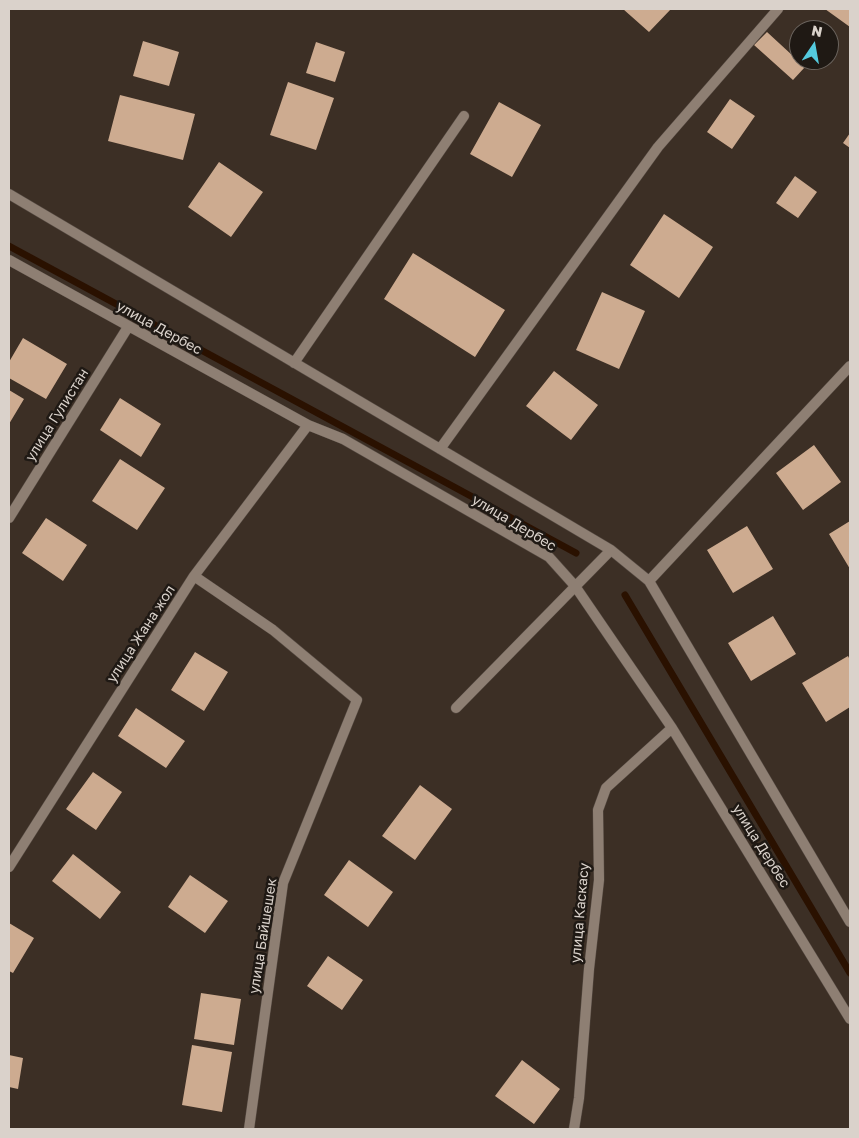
<!DOCTYPE html>
<html>
<head>
<meta charset="utf-8">
<style>
	body { margin:0 }
	#map { position:relative; width:859px; height:1138px; overflow:hidden; background:#3c2f25; font-family:"Golos Text",sans-serif }
	canvas { display:block }
	.frame { position:absolute; inset:0; border:10px solid #dad2cb; pointer-events:none }
	.north { position:absolute; left:789px; top:20px; width:50px; height:50px; box-sizing:border-box; background:#1f1914; border:1px solid #6a635d; border-radius:50%; rotate:12deg; font-size:14px; font-weight:700; line-height:20px; text-align:center; color:#dad2cb }
	.north::after { content:''; display:block; margin:auto; width:18px; height:22px; background:#54cade; clip-path:polygon(50% 0,100% 100%,50% 72%,0 100%) }
</style>
</head>
<body>
<div id="map">
<canvas width="859" height="1138"></canvas>
<div class="frame"></div>
<div class="north">N</div>
</div>
<script>
const c = document.querySelector('canvas').getContext('2d');
c.lineJoin = 'round';
const shape = rows => new Path2D(rows.map(r => 'M' + r).join(''));
function trace(path, color, width, dash) { c.strokeStyle = color; c.lineWidth = width; c.lineCap = dash ? 'butt' : 'round'; c.setLineDash(dash || []); c.stroke(path); }
function fillPath(path, color) { c.fillStyle = color; c.fill(path, 'evenodd'); }
function label(font, color, halo, rows, align = 'center') {
  c.font = font + ' "Golos Text",sans-serif'; c.lineWidth = 5; c.setLineDash([]); c.textBaseline = 'middle'; c.strokeStyle = halo; c.fillStyle = color; for (const [text, x, y, turn = 0] of rows) {
    c.save(); c.translate(x, y); c.rotate((+turn || 0) * Math.PI / 180); c.textAlign = isNaN(turn) ? turn : align; if (halo) c.strokeText(text, 0, 0); c.fillText(text, 0, 0); c.restore();
  }
}
const stream = shape([
	[9,246,576,553],
	[625,595,850,973]
]);
const building = shape([
	[623,9,671,9,649,32],
	[825,9,850,9,850,27],
	[767,32,805,67,793,80,754,45],
	[143,41,179,52,169,86,133,76],
	[316,42,345,52,335,82,306,73],
	[288,82,334,98,316,150,270,135],
	[120,95,195,114,183,160,108,141],
	[730,99,755,116,732,149,707,132],
	[499,102,541,125,512,177,470,154],
	[850,133,850,148,843,143],
	[219,162,263,192,231,237,188,207],
	[795,176,817,192,798,218,776,203],
	[664,214,713,247,679,298,630,265],
	[413,253,505,310,475,357,384,299],
	[602,292,645,311,619,369,576,350],
	[23,338,67,364,46,399,9,378,9,362],
	[554,371,598,405,571,440,526,406],
	[9,390,24,399,9,424],
	[120,398,161,424,141,457,100,430],
	[814,445,841,482,803,510,776,473],
	[120,459,165,488,137,530,92,501],
	[46,518,87,545,63,581,22,553],
	[850,521,850,569,829,534],
	[747,526,773,569,733,593,707,550],
	[773,616,796,654,751,681,728,643],
	[195,652,228,672,204,711,171,690],
	[848,656,850,660,850,707,826,722,802,683],
	[136,708,185,741,166,768,118,736],
	[93,772,122,792,96,830,66,809],
	[420,785,452,809,415,860,382,836],
	[73,854,121,892,100,919,52,881],
	[349,860,393,892,368,927,324,895],
	[190,875,228,901,205,933,168,907],
	[9,923,34,938,13,973,9,971],
	[328,956,363,980,342,1010,307,986],
	[201,993,241,999,234,1045,194,1039],
	[192,1045,232,1052,222,1112,182,1105],
	[9,1055,23,1058,18,1089,9,1087],
	[522,1060,560,1089,534,1124,495,1096]
]);
const street = shape([
	[9,194,611,550,649,581,850,922],
	[9,260,308,425,343,439,549,557,575,586,672,728,850,1019],
	[294,363,464,116],
	[440,449,658,147,778,9],
	[9,518,128,327],
	[194,576,273,630,357,700,283,883,249,1129],
	[649,581,850,366],
	[456,708,611,550],
	[9,867,194,576,308,425],
	[574,1129,579,1098,589,969,599,880,598,810,606,788,672,728]
]);
const streetNames = [
	["улица Дербес",159,328,29],
	["улица Гулистан",57,415,-58],
	["улица Дербес",514,523,31],
	["улица Жана жол",141,634,-57],
	["улица Дербес",761,846,58],
	["улица Каскасу",580,913,-85],
	["улица Байшешек",263,936,-81]
];
trace(stream, '#2a1100', 7);
fillPath(building, '#cdab90');
trace(street, '#564b43', 11);
trace(street, '#8e7f73', 10);
label('14px', '#dad2cb', '#1f1914', streetNames);
</script>
</body>
</html>
